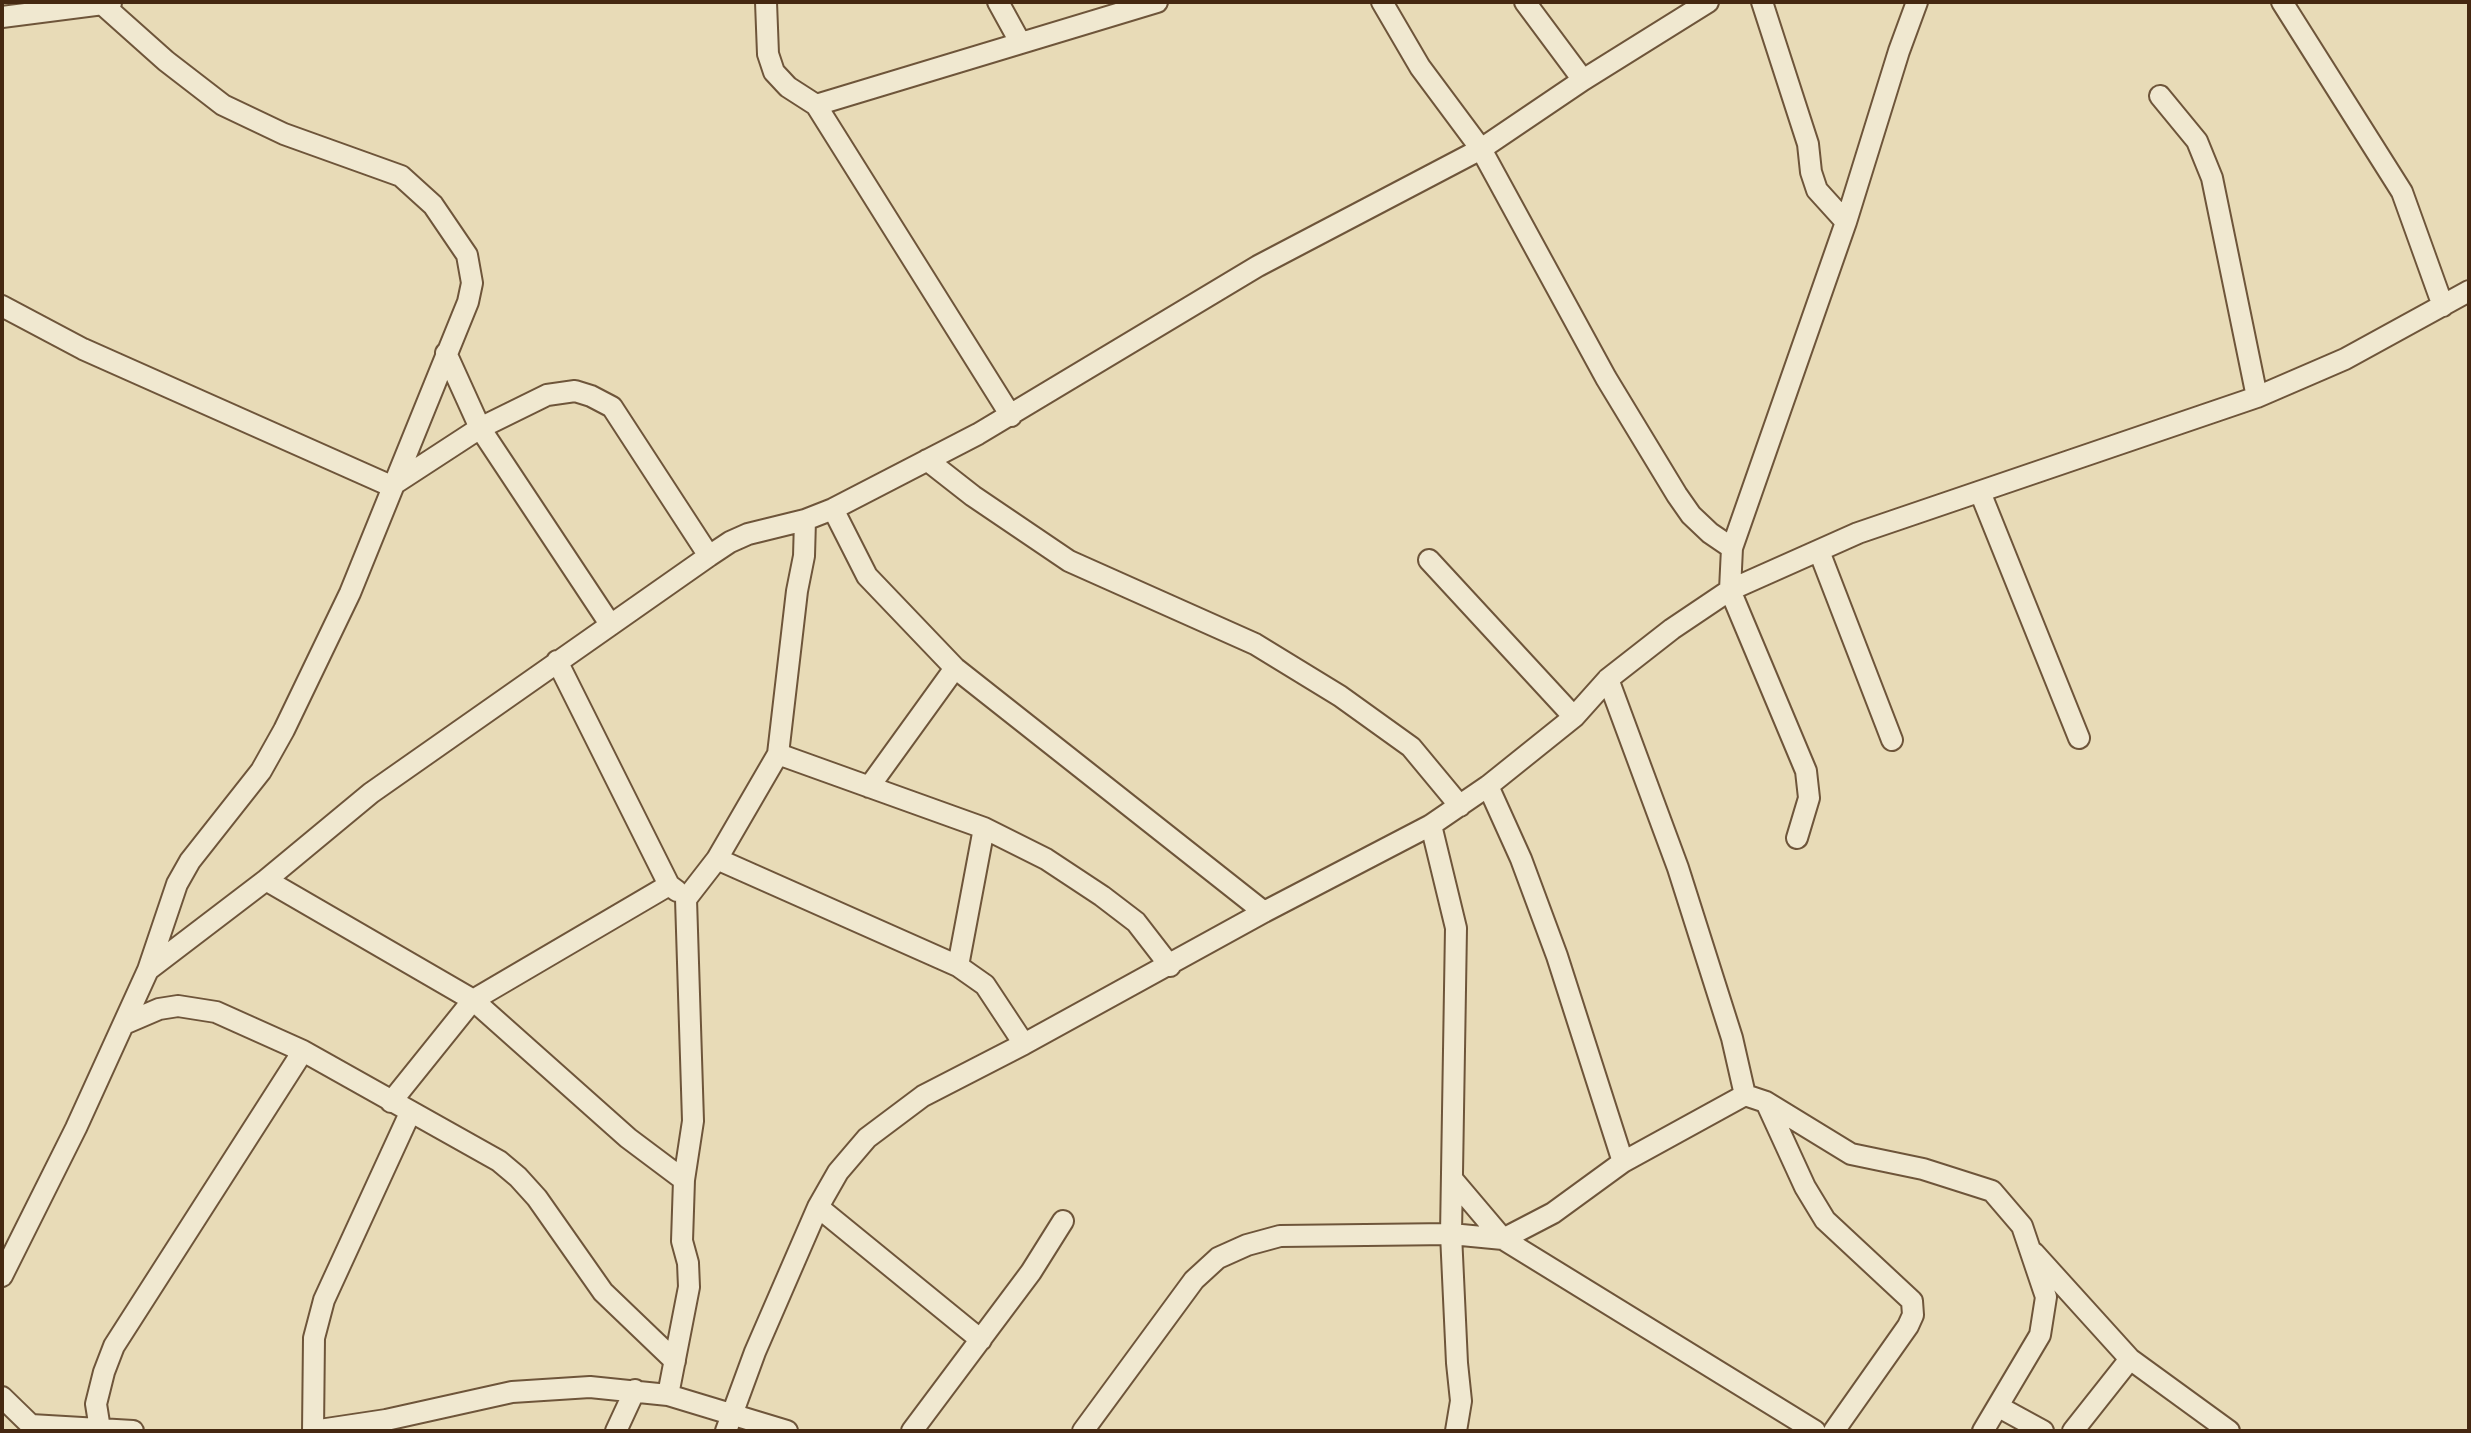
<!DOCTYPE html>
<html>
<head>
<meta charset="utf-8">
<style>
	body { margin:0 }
	#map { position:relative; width:2471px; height:1433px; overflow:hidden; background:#e8dbb7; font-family:"Libre Caslon Text",serif }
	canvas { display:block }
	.frame { position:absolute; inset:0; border:4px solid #452811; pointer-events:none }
</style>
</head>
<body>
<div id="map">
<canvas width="2471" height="1433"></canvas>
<div class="frame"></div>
</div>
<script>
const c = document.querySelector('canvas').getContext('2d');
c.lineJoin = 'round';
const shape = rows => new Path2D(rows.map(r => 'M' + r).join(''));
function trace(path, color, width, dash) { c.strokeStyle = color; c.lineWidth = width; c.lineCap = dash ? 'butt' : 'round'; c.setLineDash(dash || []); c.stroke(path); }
const street = shape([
	[766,2,768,54,774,72,788,87,816,105,1011,416],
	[998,2,1020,42],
	[1382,2,1420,67,1481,149,1606,378,1677,495,1691,515,1710,533,1732,548],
	[1525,2,1583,80],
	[1762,2,1808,144,1811,172,1817,190,1846,222],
	[2282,2,2402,192,2443,306],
	[101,3,166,61,223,105,284,134,401,176,433,205,467,255,472,283,468,302,350,593,284,730,261,771,190,861,177,884,148,970],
	[2,17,111,3],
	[2160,96,2197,141,2212,178,2257,397],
	[816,105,1157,2],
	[2,306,83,349,391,486,480,428,547,395,575,391,591,396,612,407,709,556],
	[446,353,480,428,610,624],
	[927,460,973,496,1069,561,1255,644,1340,696,1411,747,1460,806],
	[1980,492,2079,738],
	[833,509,867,576,955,668,1264,912],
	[1819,551,1892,740],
	[1429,560,1574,717],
	[557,661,669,885,677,891],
	[778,754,984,828,1046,859,1102,896,1136,922,1170,966],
	[1488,786,1521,859,1557,956,1623,1162],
	[869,787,955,668],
	[1431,825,1456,928,1451,1234,1457,1363,1461,1401,1456,1431],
	[1797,838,1809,798,1806,771,1730,590,1732,548,1846,222,1899,51,1917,2],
	[717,859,958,966,985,985,1024,1044],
	[266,880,473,1000,628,1138,684,1180],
	[958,966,984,828],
	[124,1024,159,1009,178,1006,216,1012,303,1051,499,1161,518,1177,537,1198,603,1292,675,1361],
	[1745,1095,1766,1102,1851,1154,1923,1169,1992,1191,2022,1226,2046,1297,2040,1335,1983,1431],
	[391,1102,473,1000,669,885],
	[1766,1102,1805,1187,1825,1220,1912,1301,1913,1315,1908,1326,1834,1431],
	[1453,1180,1503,1239,1815,1431],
	[818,1207,981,1340],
	[2034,1253,2130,1359,2229,1431],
	[2,1276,76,1128,148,970,266,880,371,793,709,556,730,542,748,534,805,520],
	[668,1395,689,1287,688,1263,682,1241,684,1180,693,1121,686,899,717,859,778,754,797,591,804,556,805,520,833,509,978,434,1258,266,1481,149,1583,80,1708,2],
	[2,1397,37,1431],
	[1999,1407,2043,1431],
	[31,1425,133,1431],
	[100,1429,96,1404,104,1372,114,1346,303,1051],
	[313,1431,386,1420,512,1392,590,1387,668,1395,787,1431],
	[313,1431,314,1338,324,1300,410,1113],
	[616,1431,635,1390],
	[726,1431,755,1352,818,1207,838,1172,867,1138,923,1096,1024,1044,1264,912,1431,825,1488,786,1574,717,1608,679,1672,629,1730,590,1858,533,2257,397,2345,359,2469,291],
	[912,1431,1031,1272,1063,1221],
	[1083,1431,1194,1280,1218,1258,1247,1245,1280,1236,1451,1234,1503,1239,1553,1213,1623,1162,1745,1095,1732,1038,1678,868,1608,679],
	[2073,1431,2130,1359]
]);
trace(street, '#6e553a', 24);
trace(street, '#f0e8d0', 20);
</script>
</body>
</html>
